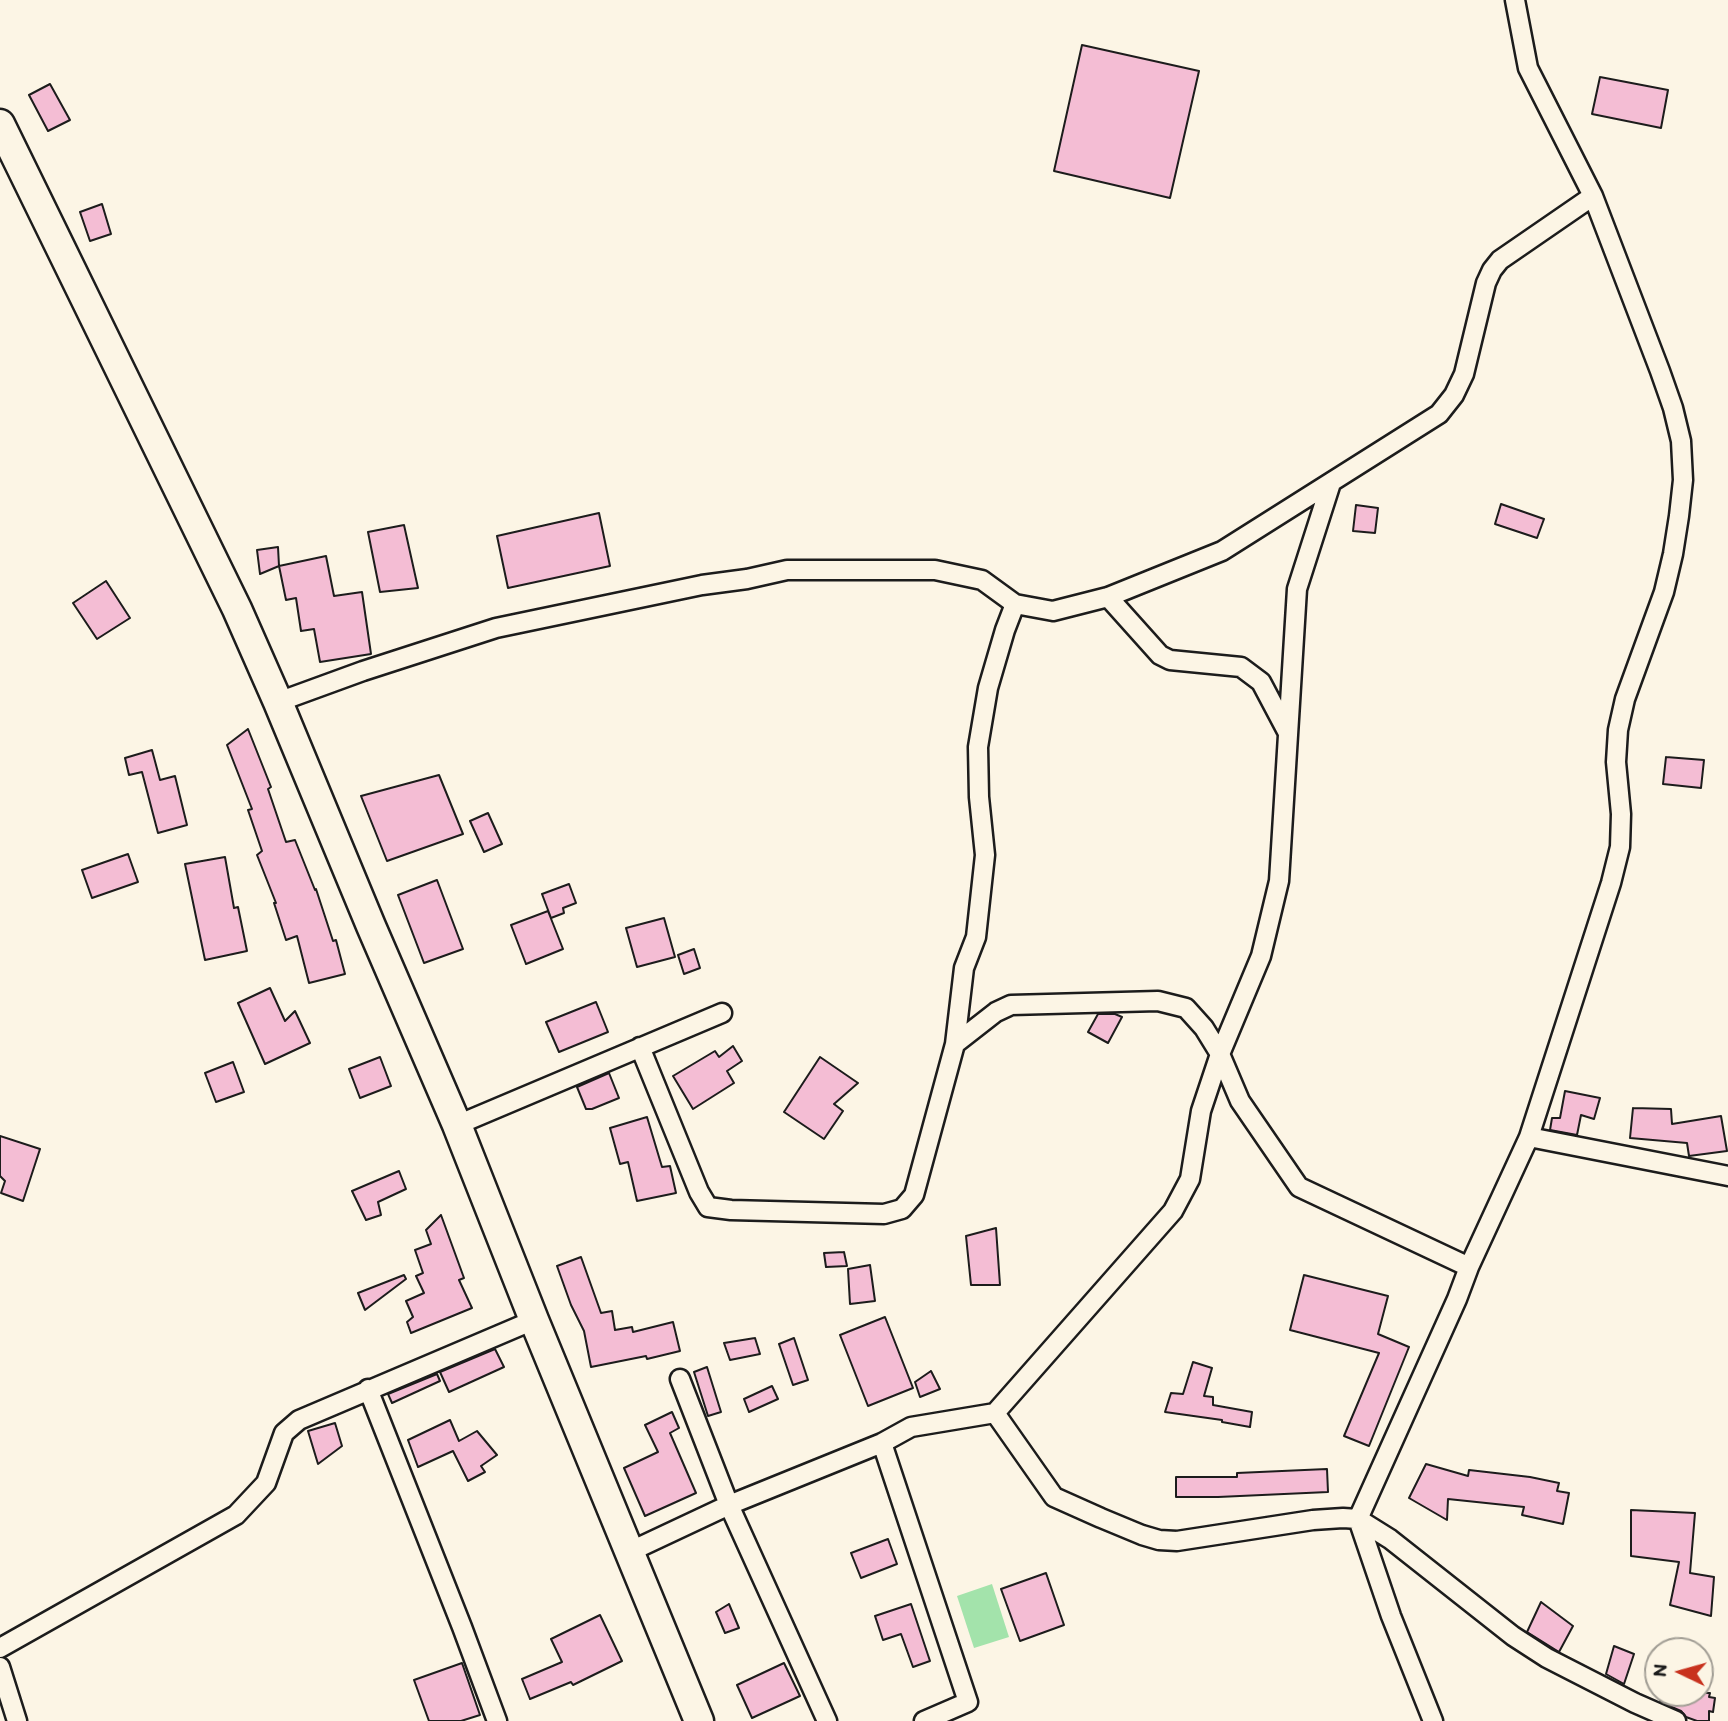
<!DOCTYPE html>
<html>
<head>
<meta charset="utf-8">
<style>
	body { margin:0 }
	#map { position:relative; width:1728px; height:1721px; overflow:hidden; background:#fcf5e5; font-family:Itim,sans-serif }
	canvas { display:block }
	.north { position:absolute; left:1644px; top:1637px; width:70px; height:70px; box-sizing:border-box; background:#fcf5e5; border:2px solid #a29e95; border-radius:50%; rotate:275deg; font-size:19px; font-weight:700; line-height:28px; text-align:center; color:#1c1c1c }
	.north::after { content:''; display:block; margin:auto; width:24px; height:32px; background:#c8321e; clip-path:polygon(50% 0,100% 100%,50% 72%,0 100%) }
</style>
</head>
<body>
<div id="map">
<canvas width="1728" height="1721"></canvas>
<div class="north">N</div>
</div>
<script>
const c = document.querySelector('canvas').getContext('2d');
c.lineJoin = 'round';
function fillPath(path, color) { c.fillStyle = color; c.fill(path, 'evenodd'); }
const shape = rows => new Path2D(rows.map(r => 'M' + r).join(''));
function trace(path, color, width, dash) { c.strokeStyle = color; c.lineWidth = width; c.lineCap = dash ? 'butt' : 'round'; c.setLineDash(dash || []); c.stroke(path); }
const green = shape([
	[992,1584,1009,1637,974,1648,957,1596]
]);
const building = shape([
	[1082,45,1199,71,1170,198,1054,171,1082,45],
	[1600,77,1668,90,1661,128,1592,114,1600,77],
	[50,84,70,120,48,131,29,95,50,84],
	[102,204,111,234,90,241,80,212,102,204],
	[1501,504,1544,519,1537,538,1495,524,1501,504],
	[1356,505,1378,508,1375,533,1353,531,1356,505],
	[599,513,610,566,508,588,497,536,599,513],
	[404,525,418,588,380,592,368,532,404,525],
	[278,547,279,566,260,574,257,550,278,547],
	[326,556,334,596,362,592,371,654,320,662,314,629,301,631,296,598,286,600,279,566,326,556],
	[106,581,130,618,97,639,73,603,106,581],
	[248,729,271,787,268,789,286,842,295,840,315,890,316,889,333,941,336,940,345,974,309,983,297,936,286,940,274,903,276,903,257,855,262,851,248,810,252,809,227,745,248,729],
	[152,750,160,780,175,776,187,825,158,833,142,772,129,775,125,758,152,750],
	[1666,757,1704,760,1701,788,1663,784,1666,757],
	[439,775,463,834,387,861,361,796,439,775],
	[488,813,502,844,484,852,470,821,488,813],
	[128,854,138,882,92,898,82,870,128,854],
	[225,857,234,908,238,907,247,951,205,960,185,864,225,857],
	[437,880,463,949,424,963,398,895,437,880],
	[569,884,576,903,563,908,564,913,551,918,542,894,569,884],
	[548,911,563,949,526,964,511,925,548,911],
	[664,918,675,957,637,967,626,928,664,918],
	[694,949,700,968,684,974,678,955,694,949],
	[270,988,285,1021,295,1011,310,1043,265,1064,238,1003,270,988],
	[596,1002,608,1032,559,1052,546,1022,596,1002],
	[1098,1014,1115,1014,1122,1017,1108,1043,1088,1032,1098,1014],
	[733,1046,742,1061,727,1071,734,1083,693,1109,673,1076,715,1051,719,1057,733,1046],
	[380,1057,391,1086,360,1098,349,1069,380,1057],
	[820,1057,858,1083,834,1104,843,1111,824,1139,784,1112,820,1057],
	[233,1062,244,1092,216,1102,205,1073,233,1062],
	[609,1073,619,1098,592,1109,586,1109,577,1087,609,1073],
	[1565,1091,1600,1098,1594,1119,1581,1115,1577,1135,1550,1130,1552,1118,1560,1118,1565,1091],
	[1633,1108,1671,1109,1672,1124,1721,1116,1727,1151,1689,1156,1687,1143,1630,1138,1633,1108],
	[647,1117,662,1167,670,1166,676,1193,637,1201,628,1162,620,1164,610,1128,647,1117],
	[0,1136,40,1149,23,1201,1,1193,5,1181,0,1176,0,1136],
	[399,1171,406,1189,378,1202,381,1215,366,1220,352,1191,399,1171],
	[441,1215,464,1278,459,1280,472,1308,411,1333,407,1322,413,1317,406,1301,424,1293,416,1276,423,1273,415,1250,431,1244,426,1230,441,1215],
	[996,1228,1000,1285,971,1285,966,1236,996,1228],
	[844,1252,847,1266,826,1267,824,1253,844,1252],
	[581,1257,601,1313,612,1311,615,1330,632,1327,633,1332,673,1322,680,1351,647,1359,646,1356,591,1367,584,1331,571,1305,557,1266,581,1257],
	[870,1265,875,1301,850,1304,848,1269,870,1265],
	[404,1275,406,1279,365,1310,358,1293,404,1275],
	[1304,1275,1388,1296,1378,1334,1409,1347,1369,1446,1344,1436,1379,1353,1290,1330,1304,1275],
	[885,1317,913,1388,868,1406,840,1335,885,1317],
	[755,1338,760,1354,730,1360,724,1343,755,1338],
	[794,1338,808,1380,793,1385,779,1344,794,1338],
	[495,1349,504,1367,449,1392,440,1372,495,1349],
	[1193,1362,1212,1368,1204,1396,1213,1397,1213,1405,1252,1412,1250,1427,1222,1422,1222,1420,1165,1412,1171,1393,1183,1394,1193,1362],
	[707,1367,721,1412,708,1416,694,1372,707,1367],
	[931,1371,940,1389,920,1397,915,1382,931,1371],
	[437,1374,440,1381,392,1403,388,1394,437,1374],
	[772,1386,778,1399,749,1412,744,1399,772,1386],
	[672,1412,679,1428,670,1433,696,1493,645,1516,624,1468,658,1452,645,1425,672,1412],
	[450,1420,459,1441,477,1431,497,1455,481,1466,485,1472,468,1481,453,1451,418,1467,408,1440,450,1420],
	[335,1423,342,1446,318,1464,308,1431,335,1423],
	[1426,1464,1468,1476,1469,1470,1530,1477,1559,1483,1557,1491,1569,1493,1563,1524,1522,1515,1524,1507,1448,1499,1447,1520,1409,1498,1426,1464],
	[1327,1469,1328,1492,1218,1497,1176,1497,1176,1477,1237,1477,1237,1473,1327,1469],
	[1631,1510,1695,1513,1690,1573,1714,1577,1711,1616,1670,1605,1679,1562,1631,1556,1631,1510],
	[888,1539,897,1564,861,1578,851,1553,888,1539],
	[1046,1573,1064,1625,1020,1641,1001,1589,1046,1573],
	[1541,1602,1573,1626,1559,1652,1527,1632,1541,1602],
	[729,1604,739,1628,725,1633,716,1612,729,1604],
	[911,1604,930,1661,913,1667,901,1634,883,1640,875,1616,911,1604],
	[600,1615,622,1661,573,1685,571,1682,530,1699,522,1679,562,1662,551,1639,600,1615],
	[1614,1646,1634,1654,1624,1684,1606,1674,1614,1646],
	[462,1663,480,1715,461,1721,429,1721,414,1680,462,1663],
	[784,1663,800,1696,752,1718,737,1685,784,1663],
	[1662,1693,1710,1693,1709,1697,1715,1698,1713,1712,1709,1711,1709,1721,1697,1721,1686,1717,1681,1711,1660,1702,1662,1693]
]);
const street = shape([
	[1108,597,1160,655,1170,660,1241,667,1261,682,1288,733],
	[278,702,363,671,496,628,702,585,747,579,787,570,935,570,982,580,1015,604,1053,611,1108,597,1222,551,1439,414,1454,395,1464,374,1486,283,1492,270,1500,260,1593,196],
	[955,1044,996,1012,1011,1005,1158,1001,1186,1008,1204,1028,1220,1054,1240,1101,1299,1187,1469,1267],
	[640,1047,699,1192,708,1207,731,1210,884,1214,902,1209,914,1195,955,1044,964,968,976,937,985,855,979,797,978,747,988,688,1005,630,1015,604],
	[457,1125,722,1013],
	[1529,1137,1728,1176],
	[680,1379,729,1505,827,1721],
	[368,1389,462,1627,497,1721],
	[995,1413,1173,1211,1190,1179,1201,1111,1220,1054,1261,956,1279,881,1297,589,1331,483],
	[882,1443,968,1702,924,1721],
	[629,1552,729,1505,882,1443,911,1427,995,1413,1054,1497,1101,1518,1142,1535,1159,1540,1177,1541,1313,1520,1343,1518,1358,1519,1390,1539,1513,1636,1547,1658,1635,1703,1676,1721],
	[0,1648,236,1515,266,1483,284,1433,299,1420,534,1320],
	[0,1667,17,1721],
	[1433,1721,1391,1616,1358,1519,1457,1299,1469,1267,1529,1137,1611,883,1620,847,1621,814,1616,762,1618,730,1625,699,1664,592,1673,554,1679,516,1683,480,1681,441,1673,408,1660,371,1593,196,1528,68,1515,0]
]);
const primary = shape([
	[0,124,237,609,278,702,371,926,457,1125,534,1320,699,1721]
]);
fillPath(green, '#a3e3ab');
fillPath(building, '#f4bdd4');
trace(building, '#1c1c1c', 2);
trace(street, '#1c1c1c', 23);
trace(primary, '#1c1c1c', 33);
trace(street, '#fcf5e5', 18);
trace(primary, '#fcf5e5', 28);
</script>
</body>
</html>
